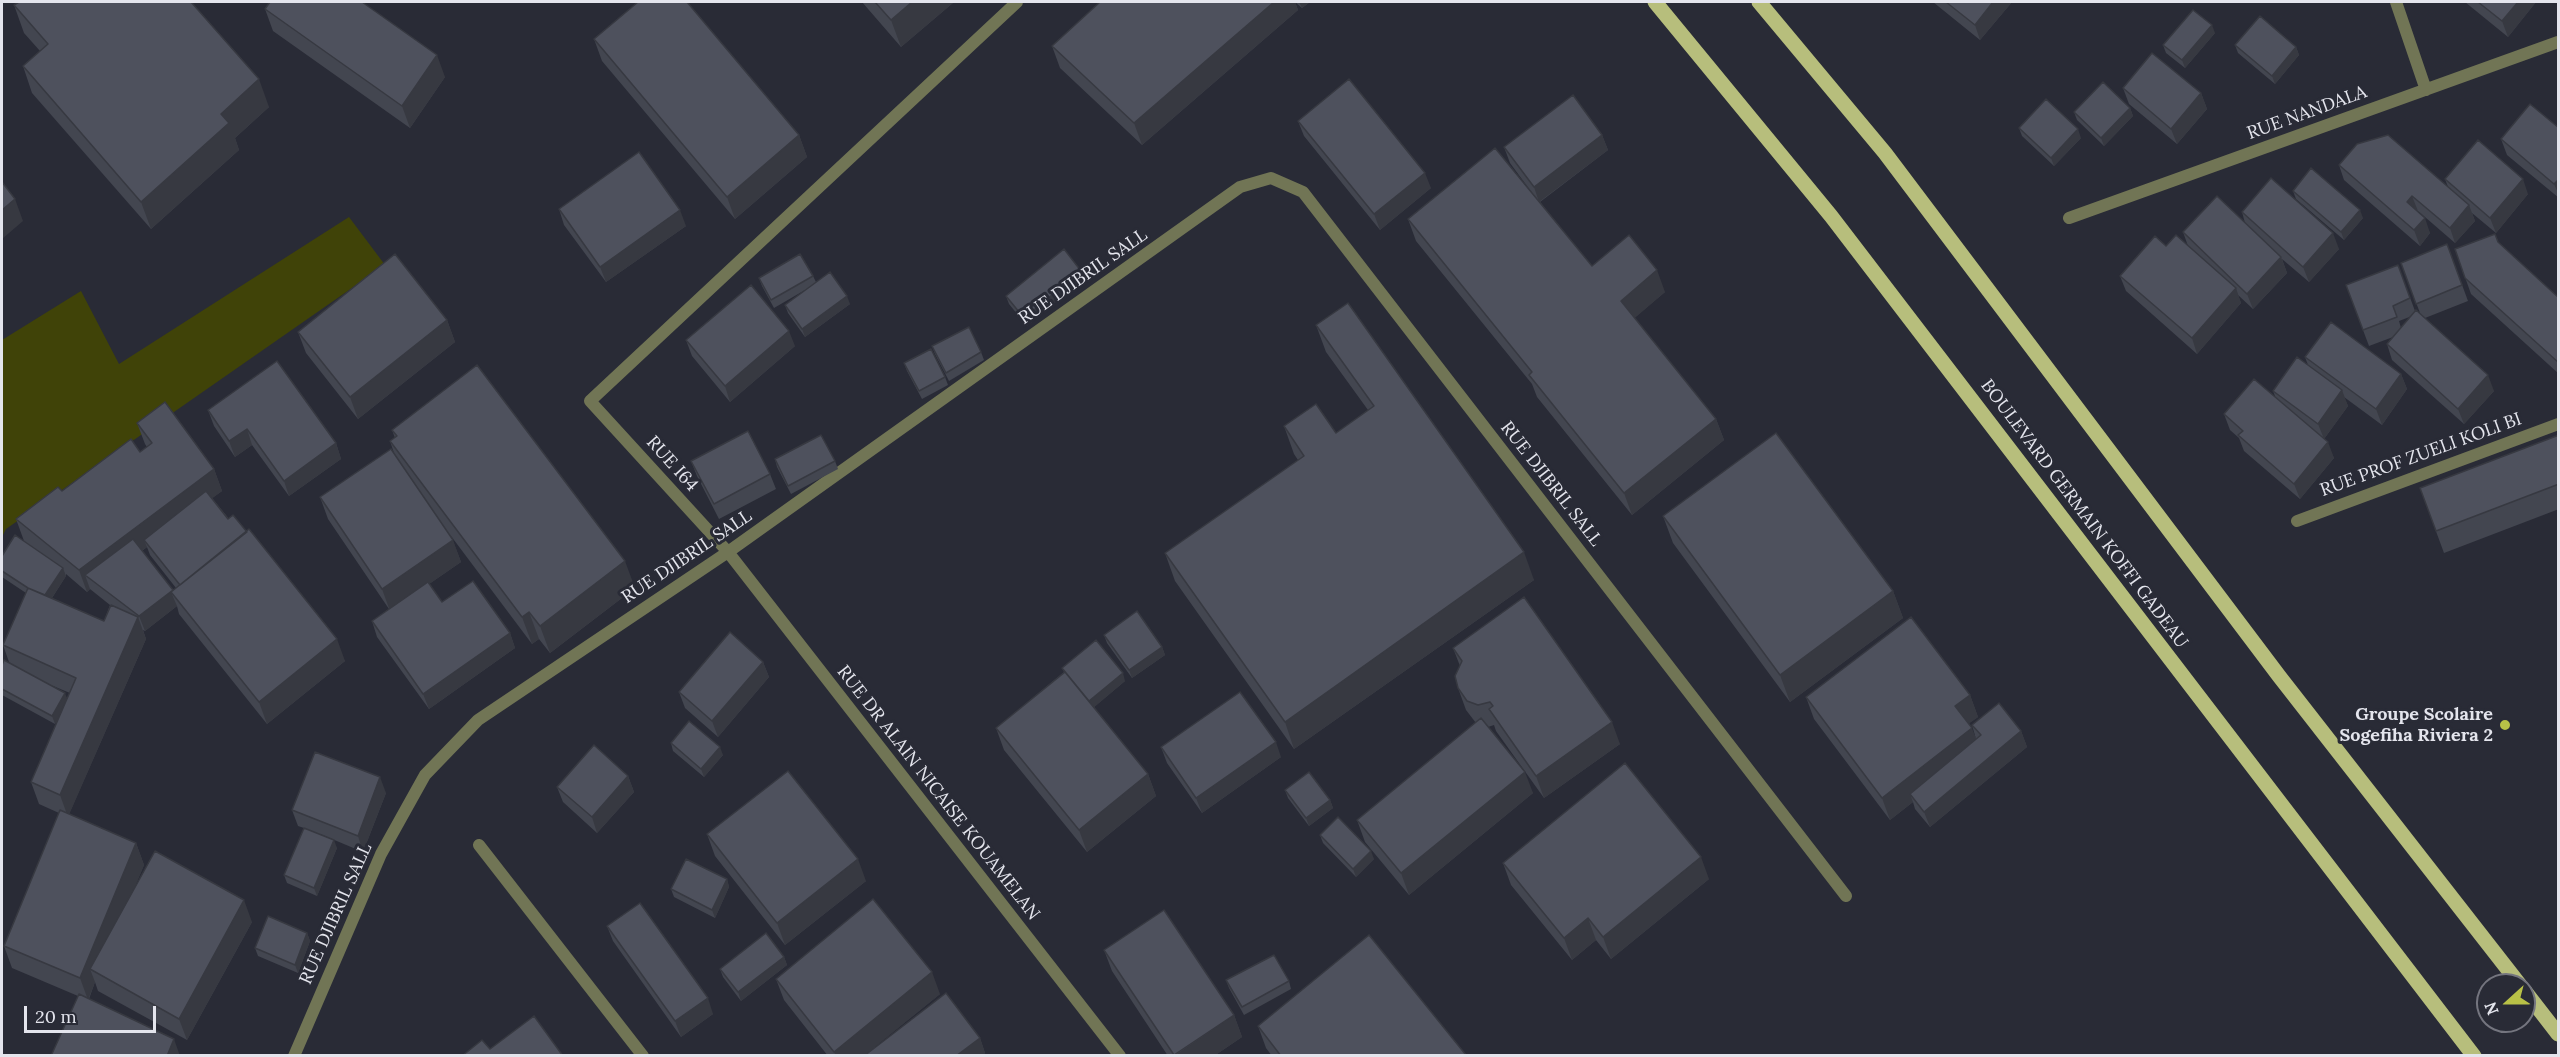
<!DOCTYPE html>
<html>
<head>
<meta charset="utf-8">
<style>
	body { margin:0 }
	#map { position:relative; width:2560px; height:1057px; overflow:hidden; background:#292b36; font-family:Lora,serif }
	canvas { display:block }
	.frame { position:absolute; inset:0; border:3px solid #e4e5ed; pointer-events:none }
	.north { position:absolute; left:2476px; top:973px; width:60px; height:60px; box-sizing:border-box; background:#292b36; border:2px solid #74757f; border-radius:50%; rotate:249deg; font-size:16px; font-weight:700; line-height:24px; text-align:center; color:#e4e5ed }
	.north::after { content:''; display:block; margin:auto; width:21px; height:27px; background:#b8c147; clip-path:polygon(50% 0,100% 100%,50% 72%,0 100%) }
	.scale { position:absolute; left:24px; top:1006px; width:132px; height:27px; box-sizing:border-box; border:3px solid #e4e5ed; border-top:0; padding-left:8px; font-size:18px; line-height:21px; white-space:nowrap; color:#e4e5ed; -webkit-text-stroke:4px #292b36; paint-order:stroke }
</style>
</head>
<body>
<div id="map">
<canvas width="2560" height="1057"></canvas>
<div class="frame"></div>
<div class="north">N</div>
<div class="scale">20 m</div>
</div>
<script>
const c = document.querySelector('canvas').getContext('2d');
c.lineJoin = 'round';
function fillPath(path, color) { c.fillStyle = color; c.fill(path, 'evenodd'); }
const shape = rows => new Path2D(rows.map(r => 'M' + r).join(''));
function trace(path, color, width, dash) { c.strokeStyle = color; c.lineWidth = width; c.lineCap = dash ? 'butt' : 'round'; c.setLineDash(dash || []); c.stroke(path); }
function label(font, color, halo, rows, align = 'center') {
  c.font = font + ' Lora,serif'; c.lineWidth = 6; c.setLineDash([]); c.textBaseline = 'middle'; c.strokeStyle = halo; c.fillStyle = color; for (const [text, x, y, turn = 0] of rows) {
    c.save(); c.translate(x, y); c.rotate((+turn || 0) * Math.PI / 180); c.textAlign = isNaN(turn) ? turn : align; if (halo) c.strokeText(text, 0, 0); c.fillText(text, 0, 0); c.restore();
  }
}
const green = shape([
	[349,217,385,265,6,529,2,537,2,340,81,291,119,364]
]);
const street = shape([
	[1017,2,590,401,728,552,1120,1056],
	[2396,2,2426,90],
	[2069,218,2558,42],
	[2297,521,2558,424],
	[479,845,643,1056],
	[294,1056,381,854,425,775,478,720,728,552,1240,187,1271,178,1303,192,1846,896]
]);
const primary = shape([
	[1655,2,1831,216,2474,1056],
	[1759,2,1885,153,2279,676,2520,985],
	[2524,990,2558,1034]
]);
const wall = shape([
	[862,2,954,2,901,47],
	[1100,2,1295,2,1298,10,1142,145,1060,68,1052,46],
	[1295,2,1310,2,1302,8],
	[1933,2,2012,2,1980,40],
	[2465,2,2536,2,2508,37],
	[14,5,269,107,235,138,239,150,151,229,32,93,23,66,40,51,24,33],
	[265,9,445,77,410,128,273,31],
	[2215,33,2185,68,2166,53,2163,45],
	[594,39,799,135,807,157,735,219,602,61],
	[2235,45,2296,47,2299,55,2275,84,2238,53],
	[2123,88,2201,93,2207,109,2177,144,2129,104],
	[2130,108,2133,116,2104,146,2077,120,2074,112],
	[1298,121,1431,188,1380,230,1304,136],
	[2019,128,2081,138,2054,166,2022,136],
	[2559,128,2559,198,2507,155,2501,139],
	[1602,135,1608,150,1540,202,1592,266,1665,292,1634,318,1716,419,1724,440,1632,515,1537,397,1532,384,1416,241,1408,219,1535,197,1510,163,1504,147],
	[2339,165,2448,187,2445,179,2528,194,2496,233,2472,213,2475,221,2455,243,2418,211,2430,233,2420,246,2344,180],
	[2293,191,2363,218,2344,240,2296,199],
	[559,209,686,226,606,282,564,225],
	[2242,212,2339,249,2309,282,2282,259,2287,273,2253,309,2238,295,2241,303,2197,354,2126,291,2120,276,2166,246,2188,246,2183,232,2245,223],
	[2498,242,2559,298,2559,374,2471,294,2455,249],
	[2447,244,2468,301,2425,318,2494,391,2464,424,2392,360,2387,344,2393,337,2369,346,2346,285,2398,265,2415,311,2420,313,2401,263],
	[2412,316,2401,328,2399,321],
	[813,276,816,282,850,304,805,337,788,313,785,305,805,290,774,308,762,286,759,278],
	[1084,279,1027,326,1009,304,1006,296],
	[447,320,455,342,358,419,306,353,298,332],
	[1316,325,1534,580,1294,749,1175,581,1165,553,1298,460,1294,454,1284,426,1336,433,1368,410,1326,352],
	[686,340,795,346,730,402,692,356],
	[932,346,981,352,984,360,949,381,935,354],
	[2305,357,2401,374,2407,389,2382,425,2344,397,2348,406,2324,439,2334,458,2300,499,2244,451,2239,438,2230,430,2224,414,2275,396,2273,391,2308,365],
	[904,363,945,377,948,385,922,399,907,371],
	[208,410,336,443,341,459,289,496,252,445,235,457,214,426],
	[137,423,214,469,222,491,212,498,345,661,267,724,179,614,177,606,145,631,143,630,146,639,69,814,136,843,144,865,132,893,252,922,187,1040,98,991,95,982,89,999,78,996,12,968,4,946,59,813,39,804,31,782,59,718,55,724,2,695,2,665,9,662,3,645,26,593,2,577,2,556,24,541,16,519,62,491,140,452,147,447,145,444],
	[147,547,150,555,176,588,173,591,142,551],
	[66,574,87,592,90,589,110,605,104,621,52,598,66,576],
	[53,686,70,693,67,698],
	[392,430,635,588,550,653,539,639,532,644,451,536,461,562,429,584,442,602,510,633,515,648,429,709,377,637,372,621,389,609,328,519,320,497,394,453,390,441,395,438],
	[2559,435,2559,509,2444,553,2420,488],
	[775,459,835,461,838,469,791,494,777,467],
	[691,461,770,474,776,489,719,519,697,476],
	[1663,516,1893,591,1903,618,1790,702,1673,543],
	[1104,635,1162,647,1165,655,1132,678,1107,643],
	[1453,648,1620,744,1544,798,1496,731,1494,725,1488,727,1533,793,1409,895,1365,842,1357,820,1476,723,1466,710,1458,688,1460,666],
	[763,662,769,677,718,737,685,708,679,692],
	[1062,668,1125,681,1094,707,1148,774,1156,796,1087,852,1004,750,996,728,1064,672],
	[1970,695,1978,717,1969,723,1976,739,1972,725,2021,731,2027,747,1930,827,1915,809,1913,802,1890,820,1814,719,1806,697],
	[671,743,723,755,704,777,673,751],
	[1161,747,1281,757,1202,813,1167,763],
	[628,776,634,792,597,833,563,802,557,787],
	[1285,790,1330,800,1333,808,1309,826,1288,798],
	[386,793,363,852,320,834,337,848,317,896,287,883,284,875,304,828,298,826,292,810],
	[707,834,866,881,785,945,715,856],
	[1320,835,1374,859,1356,877,1323,843],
	[1503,863,1709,879,1611,959,1596,940,1572,960,1511,885],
	[727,879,729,887,715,918,674,897,671,889],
	[607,926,713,1014,681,1037,613,941],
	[307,933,310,941,298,973,258,956,255,948],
	[1104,950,1234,1015,1242,1037,1214,1056,1168,1056,1112,971],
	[784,957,787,965,741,1001,723,977,720,969],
	[776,979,940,994,874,1047,980,1038,985,1053,982,1056,828,1056,784,1000],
	[1226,980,1289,981,1291,989,1244,1015,1229,988],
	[1258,1026,1466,1056,1272,1056,1266,1048]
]);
const shadedWall = shape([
	[912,2,954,2,901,47,891,20],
	[1274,2,1295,2,1298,10,1142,145,1134,123],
	[1299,2,1310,2,1302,8],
	[1993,2,2012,2,1980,40,1975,25],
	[2518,2,2536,2,2508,37,2502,21],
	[2212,25,2215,33,2185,68,2182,60],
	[2296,47,2299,55,2275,84,2272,76],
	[437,55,445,77,410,128,402,106],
	[259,79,269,107,235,138,239,150,151,229,141,202,221,114],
	[2201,93,2207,109,2177,144,2171,129],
	[2130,108,2133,116,2104,146,2101,138],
	[2078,129,2081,138,2054,166,2051,158],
	[799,135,807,157,735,219,727,197],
	[1602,135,1608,150,1539,202,1534,187],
	[1425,173,1431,188,1380,230,1374,214],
	[2523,179,2528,194,2496,233,2490,218],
	[2559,179,2559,195,2554,184],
	[2412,196,2418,211,2407,202],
	[15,199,23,221,2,239,2,210],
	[2469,205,2475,221,2455,243,2450,228],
	[680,210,686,226,606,282,600,267],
	[2360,210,2363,218,2344,240,2341,232],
	[2425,218,2430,233,2420,246,2414,230],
	[2333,233,2339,249,2309,282,2303,267],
	[2281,257,2287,273,2253,309,2247,294],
	[1657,270,1665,292,1629,323,1621,301],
	[1081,271,1084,279,1027,326,1024,318],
	[2236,288,2241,303,2197,354,2192,338],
	[847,296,850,304,805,337,802,329],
	[447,320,455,342,358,419,350,397],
	[789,331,795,346,730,402,725,386],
	[2401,374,2407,389,2382,425,2376,409],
	[2488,375,2494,391,2464,424,2458,409],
	[2342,390,2348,406,2324,439,2318,424],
	[1716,419,1724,440,1632,515,1624,493],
	[247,429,252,445,235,457,229,441],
	[2328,442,2334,458,2300,499,2294,484],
	[336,443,341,459,289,496,284,481],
	[214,469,222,491,149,546,144,540,147,547,97,584,85,575,90,589,87,592,79,570],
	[453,540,461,562,390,611,382,589],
	[1524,552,1534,580,1294,749,1285,722],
	[625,561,635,588,550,653,540,626],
	[63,568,66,576,46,607,43,599],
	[173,590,175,597,171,592,177,606,145,631,139,616],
	[1893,591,1903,618,1790,702,1780,675],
	[529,612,539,639,532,644,522,617],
	[138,617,146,639,68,817,60,795],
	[510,633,515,648,429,709,423,694],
	[337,639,345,661,267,724,259,702],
	[1162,647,1165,655,1132,678,1129,670],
	[763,662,769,677,718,737,712,721],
	[1123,673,1125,681,1092,709,1089,701],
	[65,693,68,701,55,724,52,716],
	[1970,695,1978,717,1963,728,1955,706],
	[1612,722,1620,744,1544,798,1536,776],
	[1972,728,1980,750,1910,794,1913,802,1890,820,1882,798],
	[2021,731,2027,747,1930,827,1924,812],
	[1276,742,1281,757,1202,813,1196,798],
	[720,747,723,755,704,777,701,769],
	[1525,772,1533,793,1409,895,1401,873],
	[1148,774,1156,796,1087,852,1079,830],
	[628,776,634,792,597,833,592,817],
	[380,777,386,793,363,852,358,836],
	[1330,800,1333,808,1309,826,1306,818],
	[334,840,337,848,317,896,314,888],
	[136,843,144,865,99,974,90,969,95,982,88,1000,80,978],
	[1371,851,1374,859,1356,877,1353,869],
	[1701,857,1709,879,1611,959,1603,937],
	[858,859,866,881,785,945,777,923],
	[727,879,729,887,715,918,712,910],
	[244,900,252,922,187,1040,179,1019],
	[1588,918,1596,940,1572,960,1564,938],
	[307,933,310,941,298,973,295,965],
	[784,957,787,965,741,1001,738,992],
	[932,972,940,994,864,1056,836,1056,834,1052],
	[708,998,713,1014,681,1037,675,1021],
	[1234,1015,1242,1037,1214,1056,1174,1056],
	[980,1038,985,1053,982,1056,956,1056],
	[174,1039,180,1056,167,1056]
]);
const building = shape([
	[19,2,191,2,259,79,221,114,229,123,141,202,23,66,48,44,14,5,19,2],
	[270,2,362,2,437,55,402,106,265,9,270,2],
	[638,2,687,2,799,135,727,197,594,39,638,2],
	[875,2,912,2,891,20,875,2],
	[1100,2,1274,2,1134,123,1052,46,1100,2],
	[1946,2,1993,2,1975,25,1946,2],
	[2478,2,2518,2,2502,21,2478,2],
	[2193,10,2212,25,2182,60,2163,45,2193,10],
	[2260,16,2296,47,2272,76,2235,45,2260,16],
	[2152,53,2201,93,2171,129,2123,88,2152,53],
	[1349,79,1425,173,1374,214,1298,121,1349,79],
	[2103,82,2130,108,2101,138,2074,112,2103,82],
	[1573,95,1602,135,1534,187,1504,147,1573,95],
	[2046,99,2078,129,2051,158,2019,128,2046,99],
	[2530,104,2559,128,2559,179,2554,184,2501,139,2530,104],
	[2388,135,2469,205,2450,228,2412,196,2407,202,2425,218,2414,230,2339,165,2357,144,2388,135],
	[2478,140,2523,179,2490,218,2445,179,2478,140],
	[1495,148,1592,266,1629,235,1657,270,1621,301,1716,419,1624,493,1529,375,1532,372,1408,219,1495,148],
	[639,152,680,210,600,267,559,209,639,152],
	[2311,168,2360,210,2341,232,2293,191,2311,168],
	[2271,178,2333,233,2303,267,2242,212,2271,178],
	[2,182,15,199,2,210,2,182],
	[2217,196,2281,257,2247,294,2183,232,2217,196],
	[2495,234,2498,242,2559,298,2559,363,2465,278,2455,249,2495,234],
	[2176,235,2236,288,2192,338,2120,276,2155,236,2166,246,2176,235],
	[2447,244,2462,285,2416,304,2401,263,2447,244],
	[1064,249,1081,271,1024,318,1006,296,1064,249],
	[395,254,447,320,350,397,298,332,395,254],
	[800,254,813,276,771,300,759,278,800,254],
	[2398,265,2410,298,2393,306,2397,317,2363,330,2346,285,2398,265],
	[830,272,847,296,802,329,785,305,830,272],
	[751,285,789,331,725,386,686,340,751,285],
	[1348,303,1524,552,1285,722,1165,553,1304,456,1284,426,1316,404,1336,433,1374,406,1316,325,1348,303],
	[2416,310,2488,375,2458,409,2387,344,2416,310],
	[2331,322,2401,374,2376,409,2305,357,2331,322],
	[969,327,981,352,946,373,932,346,969,327],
	[931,349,945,377,919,391,904,363,931,349],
	[2297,357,2342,390,2318,424,2273,391,2297,357],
	[277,361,336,443,284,481,247,429,229,441,208,410,277,361],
	[477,365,625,561,540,626,529,612,522,617,390,441,397,436,392,430,477,365],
	[2254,379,2328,442,2294,484,2238,435,2243,431,2224,414,2254,379],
	[165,402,214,469,79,570,16,519,58,487,62,491,131,439,140,452,152,443,137,423,165,402],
	[748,431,770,474,714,504,691,461,748,431],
	[1776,433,1893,591,1780,675,1663,516,1776,433],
	[821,435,835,461,788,486,775,459,821,435],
	[2559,435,2559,484,2436,531,2420,488,2559,435],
	[391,449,453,540,382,589,320,497,391,449],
	[206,491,228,519,233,515,247,532,180,585,144,540,206,491],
	[249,529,337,639,259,702,171,592,249,529],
	[15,535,63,568,45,595,28,588,2,571,2,556,15,535],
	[133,539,173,590,139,616,85,575,133,539],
	[473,581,510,633,423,694,372,621,428,582,442,602,473,581],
	[28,588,104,621,111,605,138,617,60,795,31,782,76,678,3,645,28,588],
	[1524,597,1612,722,1536,776,1489,709,1493,706,1490,702,1478,705,1467,701,1458,688,1455,676,1462,661,1453,648,1524,597],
	[1137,611,1162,647,1129,670,1104,635,1137,611],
	[1911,617,1970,695,1955,706,1972,728,1882,798,1806,697,1911,617],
	[730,632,763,662,712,721,679,692,730,632],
	[1096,640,1123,673,1089,701,1062,668,1096,640],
	[4,660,65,693,52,716,2,689,2,665,4,660],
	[1065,672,1148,774,1079,830,996,728,1065,672],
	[1240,692,1276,742,1196,798,1161,747,1240,692],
	[1999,703,2021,731,1924,812,1910,794,1981,735,1972,725,1999,703],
	[1481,718,1525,772,1401,873,1357,820,1481,718],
	[689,721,720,747,701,769,671,743,689,721],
	[594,745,628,776,592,817,557,787,594,745],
	[315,752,380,777,358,836,292,810,315,752],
	[1625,763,1701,857,1603,937,1588,918,1564,938,1503,863,1625,763],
	[788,771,858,859,777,923,707,834,788,771],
	[1309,772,1330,800,1306,818,1285,790,1309,772],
	[60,810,136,843,80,978,4,946,60,810],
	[1338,817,1371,851,1353,869,1320,835,1338,817],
	[304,828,334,840,314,888,284,875,304,828],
	[155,851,244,900,179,1019,90,969,155,851],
	[686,859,727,879,712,910,671,889,686,859],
	[873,899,932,972,834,1052,776,979,873,899],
	[640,903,708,998,675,1021,607,926,640,903],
	[1164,910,1234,1015,1174,1055,1104,950,1164,910],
	[268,916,307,933,295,965,255,948,268,916],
	[766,933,784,957,738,992,720,969,766,933],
	[1369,935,1466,1055,1465,1056,1281,1056,1258,1026,1369,935],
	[1274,955,1289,981,1242,1007,1226,980,1274,955],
	[946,993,980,1038,956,1056,864,1056,946,993],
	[79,994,174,1039,167,1056,51,1056,79,994],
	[534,1016,563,1056,462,1056,482,1040,490,1049,534,1016]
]);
const markers = [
	[2505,725,6,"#b8c147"]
];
const streetNames = [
	["RUE NANDALA",2307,113,-20],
	["RUE DJIBRIL SALL",1083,277,-35],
	["RUE PROF ZUELI KOLI BI",2421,455,-20],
	["RUE I64",672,464,48],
	["RUE DJIBRIL SALL",1551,484,52],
	["BOULEVARD GERMAIN KOFFI GADEAU",2084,514,53],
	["RUE DJIBRIL SALL",687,557,-34],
	["RUE DR ALAIN NICAISE KOUAMELAN",938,793,52],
	["RUE DJIBRIL SALL",336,914,-66]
];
const poiNames = [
	["Groupe Scolaire",2493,715],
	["Sogefiha Riviera 2",2493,736]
];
fillPath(green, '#404308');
trace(street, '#717555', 12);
trace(primary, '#b7be7c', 15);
fillPath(wall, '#434650');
fillPath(shadedWall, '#373941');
fillPath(building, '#4e515d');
trace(building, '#373941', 1.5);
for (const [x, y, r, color] of markers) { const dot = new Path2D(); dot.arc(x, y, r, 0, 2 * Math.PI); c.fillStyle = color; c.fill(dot); trace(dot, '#292b36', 2); }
label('18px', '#e4e5ed', '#292b36', streetNames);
label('bold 18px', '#e4e5ed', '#292b36', poiNames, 'right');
</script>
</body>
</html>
